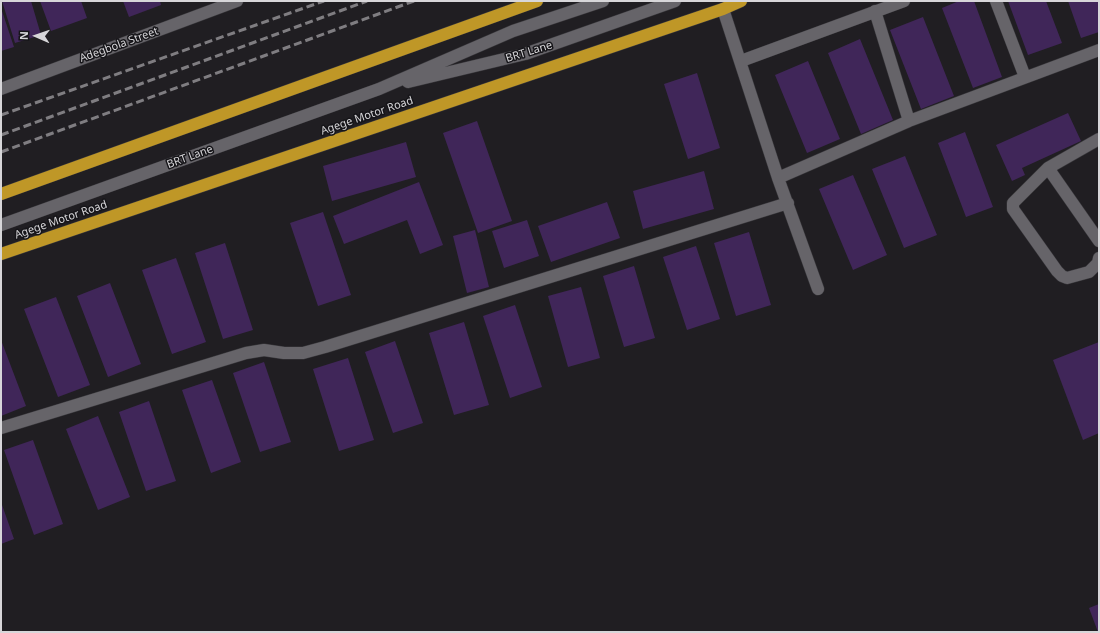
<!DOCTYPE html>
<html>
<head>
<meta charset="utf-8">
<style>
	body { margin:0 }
	#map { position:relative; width:1100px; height:633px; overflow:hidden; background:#201e22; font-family:"Noto Sans",sans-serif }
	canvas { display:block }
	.frame { position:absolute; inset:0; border:2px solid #d7d6d9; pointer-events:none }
	.north { position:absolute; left:16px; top:16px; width:40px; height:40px; -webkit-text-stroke:3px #161519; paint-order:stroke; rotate:272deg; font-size:11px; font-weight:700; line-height:16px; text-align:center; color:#d7d6d9 }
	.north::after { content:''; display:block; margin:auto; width:14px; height:18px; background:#d7d6d9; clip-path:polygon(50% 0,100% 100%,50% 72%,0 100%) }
</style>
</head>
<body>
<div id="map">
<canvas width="1100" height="633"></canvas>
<div class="frame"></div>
<div class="north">N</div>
</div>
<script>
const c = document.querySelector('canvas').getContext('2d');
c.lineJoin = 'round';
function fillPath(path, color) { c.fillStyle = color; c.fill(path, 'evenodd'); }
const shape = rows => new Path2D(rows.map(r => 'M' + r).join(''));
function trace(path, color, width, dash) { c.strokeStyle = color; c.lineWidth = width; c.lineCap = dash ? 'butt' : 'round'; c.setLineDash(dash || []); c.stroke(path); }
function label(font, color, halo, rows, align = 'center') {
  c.font = font + ' "Noto Sans",sans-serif'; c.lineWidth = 3; c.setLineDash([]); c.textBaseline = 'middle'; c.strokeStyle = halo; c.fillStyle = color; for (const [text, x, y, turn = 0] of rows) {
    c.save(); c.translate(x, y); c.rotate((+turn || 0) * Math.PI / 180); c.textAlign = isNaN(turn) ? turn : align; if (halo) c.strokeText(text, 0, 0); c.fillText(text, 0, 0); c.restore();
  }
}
const building = shape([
	[2,1,31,1,41,35,15,43],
	[40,1,81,1,87,18,51,31],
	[123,1,160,1,161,5,129,17],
	[959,1,974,1,1002,77,973,88,942,8],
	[1008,1,1046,1,1062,43,1028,55],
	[1068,1,1099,1,1099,32,1081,38],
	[1,8,14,47,1,51],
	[923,17,954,96,921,109,890,30],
	[860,39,893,120,861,134,828,53],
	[808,61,840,139,807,153,775,75],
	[697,73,720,148,688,159,664,84],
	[1068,113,1081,141,1022,168,1025,175,1012,181,996,145],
	[477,121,512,221,478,233,443,133],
	[965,132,993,207,966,217,938,143],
	[406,142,416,177,332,201,323,166],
	[905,156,937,235,904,248,872,169],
	[704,171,714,209,643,229,633,191],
	[853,175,887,255,853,270,819,189],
	[419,182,443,245,420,254,407,220,344,244,333,216],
	[607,202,620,238,551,262,538,226],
	[323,212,351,295,318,306,290,223],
	[527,220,539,256,504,268,492,231],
	[475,230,489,287,467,293,453,236],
	[749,232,771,305,736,316,714,243],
	[225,243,253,330,223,339,195,253],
	[696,246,720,319,687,330,663,257],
	[176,258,206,342,172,354,142,270],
	[634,266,655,338,624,347,603,276],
	[110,283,141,364,108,377,77,296],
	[581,287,600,358,568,367,548,296],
	[56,297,90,385,58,397,24,309],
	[515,305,542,387,510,398,483,316],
	[464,322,489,405,454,415,429,333],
	[1,340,26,406,1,416],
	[395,341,423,423,393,433,365,352],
	[1099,342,1099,433,1083,440,1053,360],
	[348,358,374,440,339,451,313,369],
	[264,362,291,442,260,452,233,373],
	[212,380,241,462,211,473,182,390],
	[149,401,176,481,146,491,119,412],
	[98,416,130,497,98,510,66,429],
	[33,440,63,524,34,535,4,450],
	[1,502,14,539,1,544],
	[1099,604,1099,632,1098,632,1089,608]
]);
const minor = shape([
	[996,1,1025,77],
	[723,9,778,178,818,289],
	[875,11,909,121],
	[741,61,904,1],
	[408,82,525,54,675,1],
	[1,89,237,1],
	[1099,139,1048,168,1013,203,1013,209,1057,271,1062,276,1067,278,1089,272,1098,263,1099,258],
	[1048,168,1099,241],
	[778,178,909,121,1099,50],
	[1,225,379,89,513,31,603,1],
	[1,428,246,353,264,350,284,353,303,353,325,347,788,203]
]);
const highway = shape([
	[1,194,537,1],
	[1,254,723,9,741,1]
]);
const rail = shape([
	[1,115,324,1],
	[1,135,367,1],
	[1,152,414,1]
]);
const streetNames = [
	["Adegbola Street",119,45,-20],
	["BRT Lane",529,52,-17],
	["Agege Motor Road",367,116,-19],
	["BRT Lane",190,157,-20],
	["Agege Motor Road",61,220,-19]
];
fillPath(building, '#402659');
trace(minor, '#3a393d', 13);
trace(highway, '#3a393d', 13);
trace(minor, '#666469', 12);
trace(highway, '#bf9727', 12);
trace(rail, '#7f7d81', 3, [8, 4]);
label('11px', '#d7d6d9', '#161519', streetNames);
</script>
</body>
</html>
